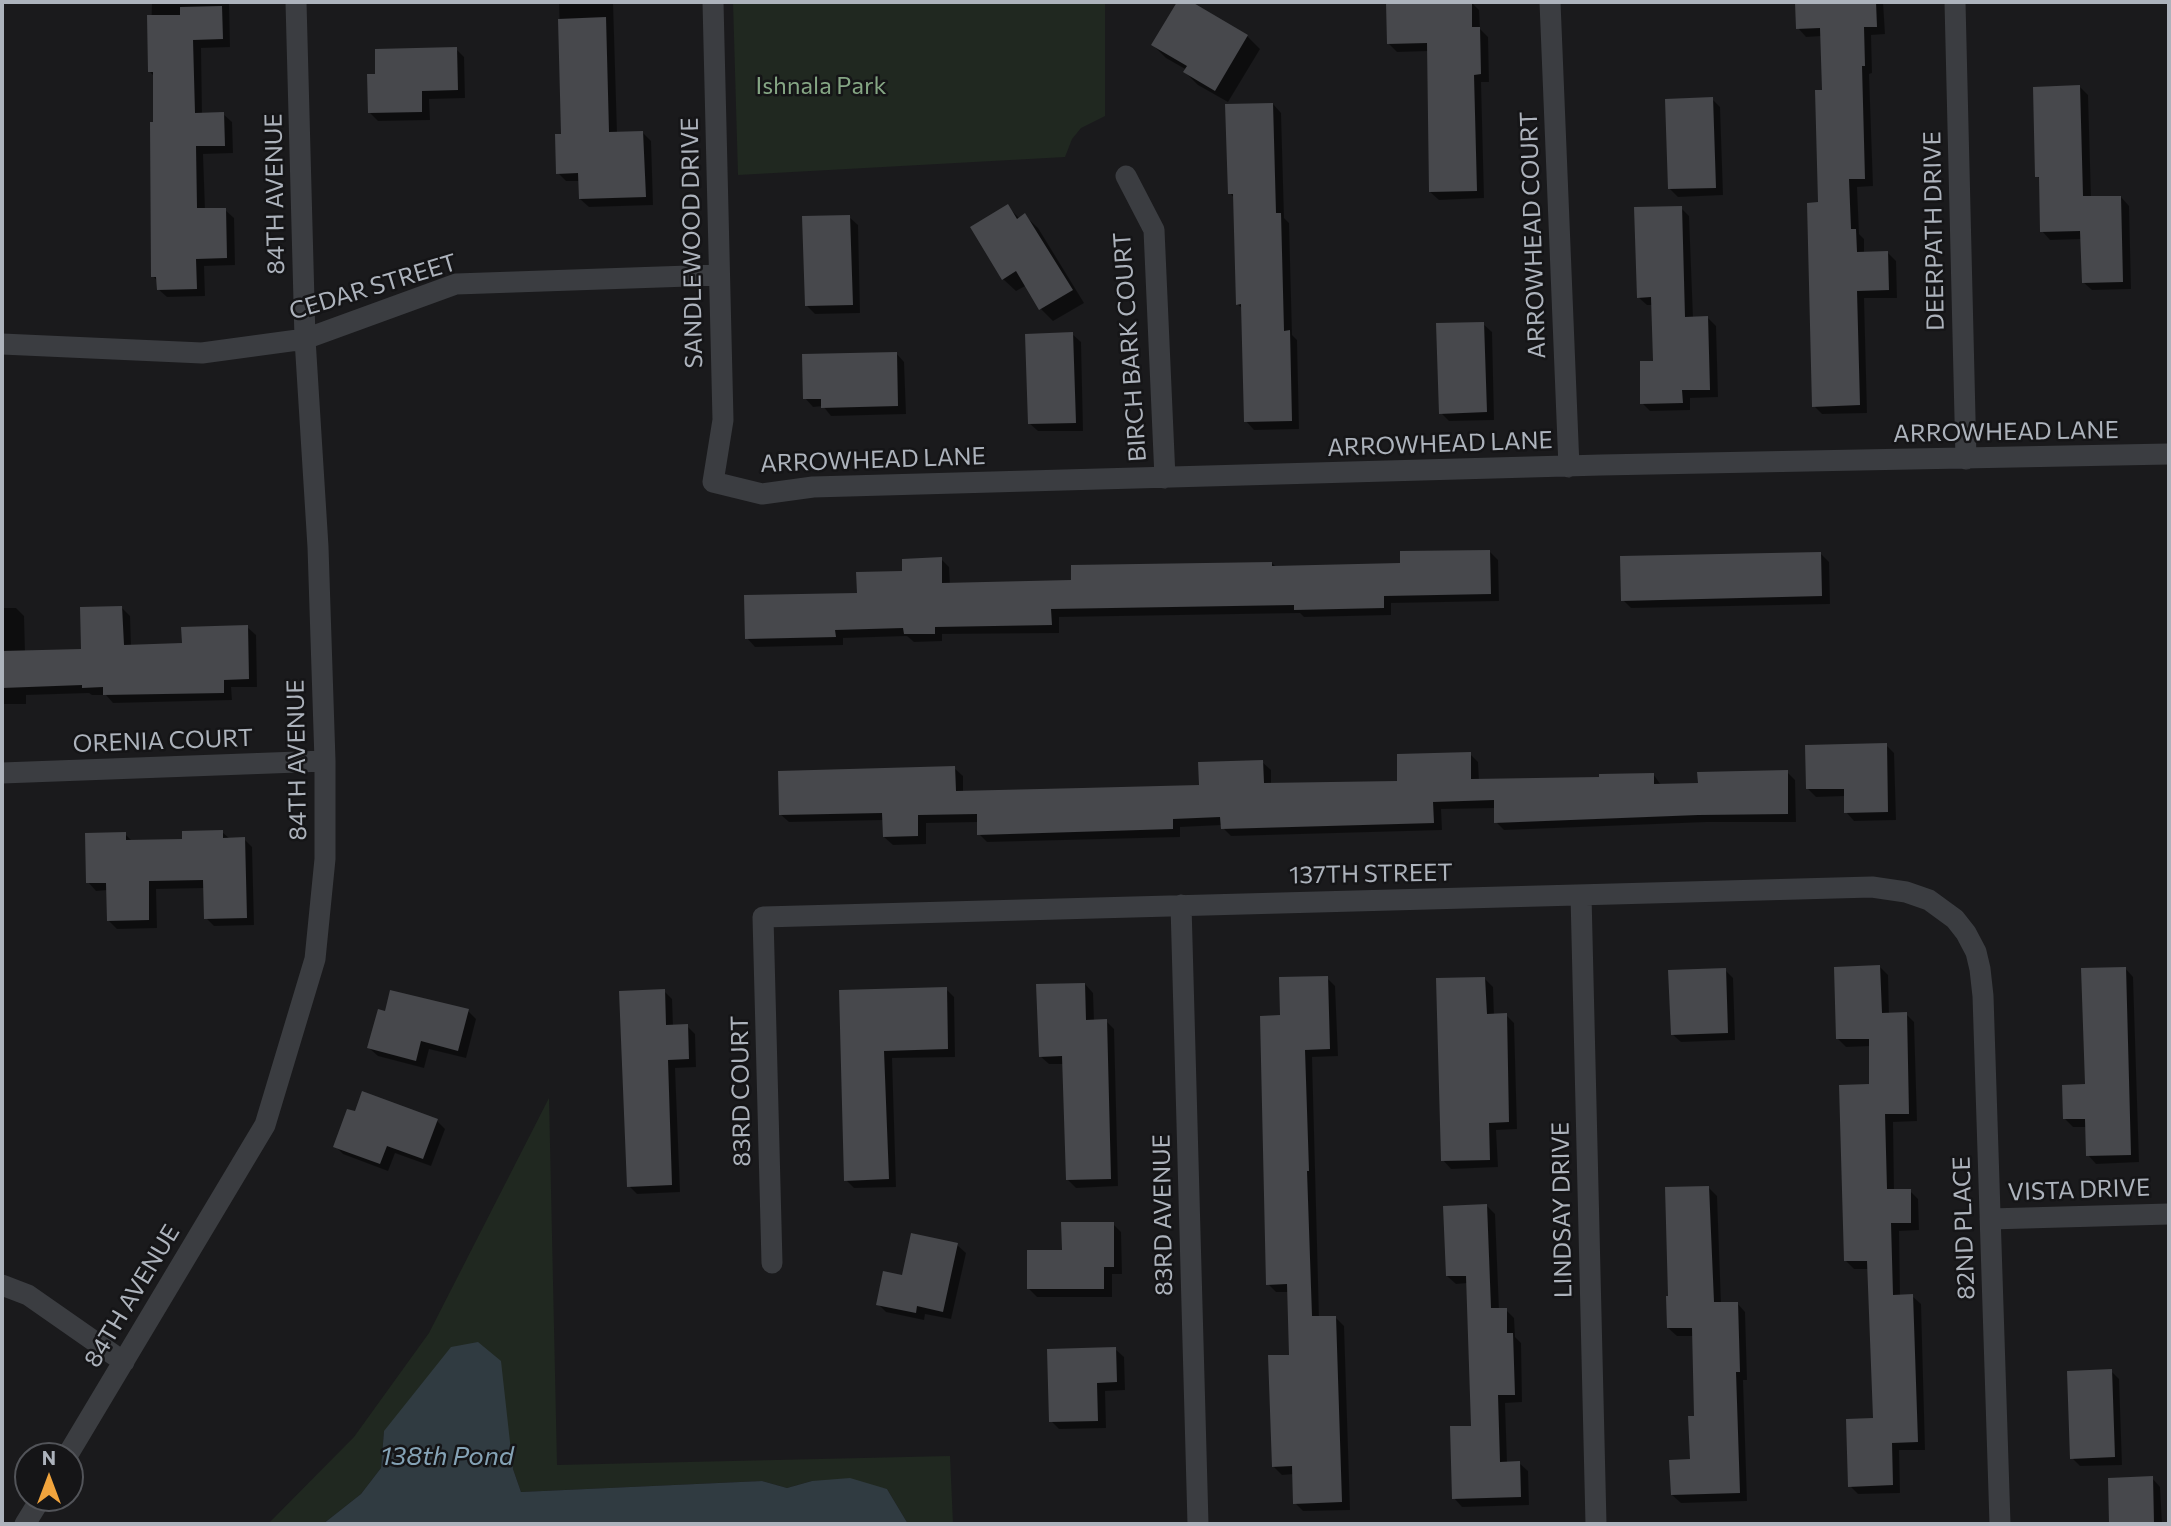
<!DOCTYPE html>
<html>
<head>
<meta charset="utf-8">
<style>
	body { margin:0 }
	#map { position:relative; width:2171px; height:1526px; overflow:hidden; background:#1a1a1c; font-family:Commissioner,sans-serif }
	canvas { display:block }
	.frame { position:absolute; inset:0; border:4px solid #adb3bc; pointer-events:none }
	.north { position:absolute; left:14px; top:1442px; width:70px; height:70px; box-sizing:border-box; background:#151517; border:2px solid #525459; border-radius:50%; rotate:0deg; font-size:19px; font-weight:700; line-height:28px; text-align:center; color:#adb3bc }
	.north::after { content:''; display:block; margin:auto; width:24px; height:32px; background:#f1a43d; clip-path:polygon(50% 0,100% 100%,50% 72%,0 100%) }
</style>
</head>
<body>
<div id="map">
<canvas width="2171" height="1526"></canvas>
<div class="frame"></div>
<div class="north">N</div>
</div>
<script>
const c = document.querySelector('canvas').getContext('2d');
c.lineJoin = 'round';
function fillPath(path, color) { c.fillStyle = color; c.fill(path, 'evenodd'); }
const shape = rows => new Path2D(rows.map(r => 'M' + r).join(''));
function trace(path, color, width, dash) { c.strokeStyle = color; c.lineWidth = width; c.lineCap = dash ? 'butt' : 'round'; c.setLineDash(dash || []); c.stroke(path); }
function label(font, color, halo, rows, align = 'center') {
  c.font = font + ' Commissioner,sans-serif'; c.lineWidth = 5; c.setLineDash([]); c.textBaseline = 'middle'; c.strokeStyle = halo; c.fillStyle = color; for (const [text, x, y, turn = 0] of rows) {
    c.save(); c.translate(x, y); c.rotate((+turn || 0) * Math.PI / 180); c.textAlign = isNaN(turn) ? turn : align; if (halo) c.strokeText(text, 0, 0); c.fillText(text, 0, 0); c.restore();
  }
}
const green = shape([
	[733,2,1105,2,1105,116,1081,128,1072,139,1065,157,738,175],
	[549,1098,557,1465,950,1456,953,1524,908,1524,887,1489,812,1481,787,1488,762,1481,521,1492,513,1469,384,1431,381,1468,361,1494,323,1524,268,1524,354,1437,429,1333]
]);
const water = shape([
	[478,1342,501,1361,513,1469,521,1492,762,1481,787,1488,812,1481,850,1478,887,1489,908,1524,323,1524,361,1494,381,1468,384,1431,451,1347]
]);
const shadow = shape([
	[152,2,229,2,230,47,201,48,202,115,223,114,232,122,233,153,203,154,205,210,225,210,234,218,235,265,204,266,205,296,167,297,158,289,158,282,153,276,155,77,150,72],
	[559,2,613,2,617,133,643,133,651,141,653,205,589,207,580,199,580,181,566,181,558,173,563,135],
	[1179,2,1189,2,1247,36,1260,49,1228,102,1198,85,1185,72,1187,70,1166,58,1153,45],
	[1471,2,1479,10,1480,29,1488,37,1489,82,1481,82,1484,198,1439,200,1430,192,1429,51,1397,52,1389,44,1388,3],
	[1797,2,1883,2,1885,34,1871,35,1872,73,1869,74,1873,186,1857,187,1859,234,1864,239,1864,253,1888,253,1896,261,1897,298,1864,298,1867,413,1822,414,1814,406,1823,91,1822,36,1806,37,1798,28],
	[456,49,464,57,465,98,429,99,430,120,378,121,370,113],
	[2080,87,2088,95,2091,198,2121,197,2129,206,2131,289,2092,290,2083,282,2082,239,2050,240,2042,231,2041,180,2037,176],
	[1712,99,1720,107,1723,195,1678,197,1669,188],
	[1273,104,1281,113,1284,218,1289,223,1292,335,1297,340,1299,429,1254,430,1246,421,1243,309,1237,304,1234,198,1230,193],
	[1008,207,1020,219,1025,216,1038,228,1084,303,1053,321,1041,309,1027,285,1016,291,1003,279],
	[1681,208,1689,216,1693,318,1708,318,1716,326,1718,397,1690,398,1690,410,1650,411,1642,403,1655,363,1653,305,1647,305,1638,297],
	[849,217,858,225,860,313,815,314,807,306],
	[1483,324,1492,332,1494,420,1449,421,1441,413],
	[1072,334,1081,342,1083,431,1038,431,1029,423],
	[896,353,904,362,906,414,831,416,823,406,813,407,805,398],
	[1490,552,1498,560,1499,601,1391,603,1391,615,1304,617,1300,613,1059,617,1059,633,942,634,942,641,914,642,907,636,843,638,843,645,755,647,747,638,941,559,949,567,950,585,1073,582,1272,563,1276,567,1402,565],
	[1821,554,1829,562,1830,604,1631,608,1623,600],
	[2,608,16,608,24,616,25,652,83,650,122,608,130,616,131,646,184,645,247,627,256,635,257,687,231,687,232,700,113,703,106,695,92,695,89,693,26,695,26,704,2,704],
	[1886,745,1894,753,1896,820,1854,821,1846,812,1845,796,1816,797,1808,789],
	[1470,754,1478,762,1479,781,1601,779,1653,774,1661,785,1699,785,1787,772,1795,780,1796,822,1707,822,1504,830,1496,822,1496,808,1441,809,1442,830,1231,836,1223,828,1222,825,1180,827,1180,837,987,842,979,834,978,822,926,823,926,844,893,845,884,837,884,820,789,822,780,814,954,768,963,776,963,792,1201,786,1262,762,1271,770,1271,785,1399,782],
	[222,832,230,839,244,839,252,847,254,925,214,926,206,918,205,888,156,889,157,928,117,929,108,920,108,890,96,891,88,882,125,834,133,842,184,841],
	[1880,967,1888,975,1889,1014,1906,1014,1914,1022,1917,1121,1893,1122,1894,1191,1910,1191,1918,1199,1919,1230,1899,1231,1900,1296,1912,1296,1921,1304,1925,1450,1899,1450,1900,1493,1858,1494,1850,1486,1875,1420,1869,1269,1854,1269,1846,1261,1871,1085,1871,1046,1846,1047,1838,1039],
	[2125,968,2133,977,2139,1162,2096,1164,2088,1155,2087,1127,2073,1127,2065,1119,2087,1086],
	[1725,970,1733,978,1735,1040,1681,1042,1672,1034],
	[1327,978,1335,986,1338,1056,1312,1057,1319,1318,1336,1318,1344,1326,1350,1510,1303,1511,1295,1503,1294,1474,1282,1475,1273,1466,1291,1356,1289,1292,1276,1292,1268,1284,1282,1017],
	[1484,978,1493,987,1494,1016,1506,1015,1514,1023,1517,1129,1496,1130,1498,1167,1451,1169,1443,1160],
	[1085,984,1093,993,1094,1021,1106,1021,1114,1029,1118,1186,1076,1188,1068,1180,1064,1064,1049,1064,1040,1056],
	[946,989,954,997,955,1057,892,1058,896,1187,854,1188,846,1180,840,991],
	[664,991,672,999,673,1027,687,1026,695,1034,696,1067,675,1068,680,1192,637,1194,629,1186],
	[468,1011,476,1019,466,1058,429,1049,424,1068,378,1056,369,1048],
	[437,1121,445,1129,431,1166,395,1153,388,1171,343,1154,335,1146],
	[1709,1188,1717,1196,1721,1304,1737,1303,1745,1312,1747,1380,1743,1380,1747,1501,1681,1503,1672,1495,1691,1461,1696,1417,1694,1336,1677,1336,1668,1328],
	[1487,1206,1495,1214,1499,1310,1506,1310,1514,1318,1515,1337,1521,1343,1522,1402,1505,1403,1507,1463,1519,1463,1528,1471,1529,1505,1462,1507,1454,1498,1473,1427,1468,1283,1456,1284,1447,1276],
	[1113,1224,1121,1232,1122,1274,1112,1274,1112,1297,1037,1297,1029,1289,1064,1252],
	[957,1245,966,1253,951,1319,925,1314,924,1320,886,1312,878,1304,903,1277],
	[1115,1349,1124,1357,1125,1390,1105,1391,1106,1428,1059,1429,1051,1421],
	[2111,1371,2119,1379,2122,1465,2080,1466,2072,1458],
	[2152,1478,2160,1487,2162,1524,2111,1524,2109,1480]
]);
const building = shape([
	[1177,2,1192,2,1248,35,1215,91,1183,72,1187,66,1151,45],
	[1386,2,1472,2,1472,27,1480,27,1481,74,1474,75,1477,191,1429,192,1427,43,1387,44],
	[1795,2,1876,2,1877,27,1864,27,1865,66,1862,66,1865,179,1849,179,1851,229,1856,229,1857,252,1888,251,1889,290,1857,291,1860,405,1812,407,1807,203,1818,202,1815,90,1822,90,1820,28,1796,29],
	[222,6,223,39,193,40,195,113,224,112,225,146,196,146,197,208,226,208,227,258,196,259,197,289,157,290,156,277,151,277,150,122,153,122,153,72,148,72,147,15,180,15,180,7],
	[606,17,609,132,643,131,646,197,579,199,578,173,556,174,555,134,561,134,558,19],
	[457,47,458,90,422,91,422,112,368,113,367,74,375,74,375,49],
	[2080,85,2083,196,2121,196,2123,282,2082,283,2080,231,2040,232,2039,177,2035,177,2033,87],
	[1713,97,1716,188,1668,189,1665,99],
	[1273,103,1276,213,1281,213,1284,331,1290,330,1292,421,1244,422,1241,304,1236,305,1233,194,1228,194,1225,104],
	[1008,204,1017,219,1025,213,1073,290,1039,310,1016,271,1002,280,970,227],
	[1682,206,1685,317,1708,316,1710,390,1682,390,1683,403,1640,404,1640,361,1653,361,1651,297,1637,298,1634,207],
	[850,215,853,305,805,306,802,216],
	[1484,322,1487,412,1439,414,1436,323],
	[1073,332,1076,423,1028,424,1025,334],
	[897,352,898,406,821,408,821,399,803,399,802,354],
	[1490,550,1491,594,1384,596,1384,608,1294,610,1294,605,1051,609,1052,625,935,627,935,634,904,634,903,628,835,630,836,637,745,639,744,595,857,593,856,572,902,571,902,559,942,557,942,583,1071,580,1071,565,1272,562,1272,566,1400,563,1400,551],
	[1821,552,1822,596,1621,601,1620,556],
	[122,606,124,645,182,643,181,627,248,625,249,679,224,680,224,693,103,695,103,687,82,688,82,685,2,688,2,651,81,649,80,607],
	[1887,743,1888,812,1844,813,1844,789,1806,789,1805,745],
	[1471,752,1471,779,1599,777,1599,774,1654,773,1654,784,1698,783,1697,772,1788,770,1788,814,1698,815,1494,823,1494,800,1433,802,1434,823,1221,829,1220,817,1173,819,1173,829,977,835,977,814,918,815,918,836,883,837,882,813,779,815,778,771,955,766,956,791,1082,788,1199,785,1198,762,1263,760,1264,783,1397,781,1397,754],
	[223,830,223,838,245,837,247,918,204,919,203,880,149,881,149,920,107,921,106,883,86,883,85,833,126,832,126,840,182,839,182,831],
	[1880,965,1882,1013,1907,1012,1909,1114,1885,1114,1887,1189,1911,1189,1911,1223,1891,1223,1893,1295,1913,1294,1918,1442,1892,1443,1893,1485,1848,1487,1846,1419,1873,1418,1867,1261,1844,1261,1839,1085,1869,1084,1869,1039,1836,1039,1834,967],
	[2126,967,2131,1155,2086,1156,2085,1119,2063,1119,2062,1085,2085,1084,2081,968],
	[1726,968,1728,1033,1671,1035,1668,970],
	[1328,976,1330,1049,1305,1050,1309,1171,1307,1171,1312,1316,1336,1316,1342,1502,1293,1504,1292,1466,1272,1467,1268,1355,1289,1355,1287,1284,1266,1285,1260,1016,1280,1015,1279,977],
	[1485,977,1487,1014,1507,1013,1509,1122,1489,1123,1490,1160,1441,1161,1436,978],
	[1085,983,1086,1020,1107,1019,1111,1179,1066,1180,1062,1056,1039,1057,1036,984],
	[947,987,948,1049,884,1051,889,1179,844,1181,839,990],
	[665,989,666,1025,688,1024,689,1059,668,1060,672,1185,627,1187,619,991],
	[390,990,469,1009,458,1051,421,1041,416,1061,367,1048,378,1009,385,1011],
	[362,1091,438,1119,423,1159,387,1146,380,1164,333,1147,347,1109,355,1111],
	[1709,1186,1714,1302,1738,1302,1740,1372,1736,1372,1740,1493,1671,1495,1669,1460,1690,1459,1688,1416,1694,1416,1692,1328,1667,1328,1666,1296,1668,1296,1665,1187],
	[1487,1204,1491,1308,1507,1308,1507,1333,1513,1333,1515,1395,1498,1395,1500,1462,1520,1461,1521,1497,1452,1499,1450,1426,1471,1426,1466,1276,1446,1276,1443,1206],
	[1061,1222,1114,1222,1114,1267,1104,1267,1104,1289,1027,1289,1027,1250,1062,1250],
	[911,1233,958,1243,943,1312,917,1306,916,1313,876,1305,883,1271,902,1275],
	[1116,1347,1117,1382,1097,1383,1098,1421,1049,1422,1047,1349],
	[2112,1369,2115,1457,2070,1459,2067,1371],
	[2153,1476,2154,1524,2109,1524,2108,1478]
]);
const street = shape([
	[713,2,723,420,713,482,762,494,813,487,1601,465,2169,454],
	[1550,2,1569,467],
	[1955,2,1966,459],
	[1126,176,1154,230,1165,478],
	[2,344,202,353,305,339,456,284,718,275],
	[2,773,325,761],
	[1581,895,1596,1524],
	[1181,905,1198,1524],
	[1990,1219,2169,1214],
	[772,1263,763,917,1872,887,1906,892,1929,900,1955,919,1966,933,1976,952,1980,969,1983,996,2000,1524],
	[2,1285,28,1295,124,1362],
	[67,1456,265,1125,315,959,325,859,325,761,318,547,305,339,296,2],
	[25,1524,41,1498]
]);
const parkNames = [
	["Ishnala Park",821,86]
];
const streetNames = [
	["84TH AVENUE",275,194,-91],
	["DEERPATH DRIVE",1934,231,-91],
	["ARROWHEAD COURT",1533,235,-92],
	["SANDLEWOOD DRIVE",692,243,-91],
	["CEDAR STREET",373,287,-17],
	["BIRCH BARK COURT",1130,347,-94],
	["ARROWHEAD LANE",2006,432,-1],
	["ARROWHEAD LANE",1440,444,-2],
	["ARROWHEAD LANE",873,460,-2],
	["ORENIA COURT",163,741,-2],
	["84TH AVENUE",297,760,-91],
	["137TH STREET",1371,874,-1],
	["83RD COURT",741,1091,-91],
	["VISTA DRIVE",2079,1190,-2],
	["LINDSAY DRIVE",1562,1210,-91],
	["83RD AVENUE",1163,1215,-91],
	["82ND PLACE",1964,1228,-92],
	["84TH AVENUE",132,1296,-59]
];
const waterNames = [
	["138th Pond",447,1456]
];
fillPath(green, '#202820');
fillPath(water, '#303b41');
fillPath(shadow, '#0007');
fillPath(building, '#47484c');
trace(street, '#3b3d41', 21);
label('24px', '#85a684', '#151517', parkNames);
label('24px', '#adb3bc', '#151517', streetNames);
label('italic 26px', '#85a3b6', '#151517', waterNames);
</script>
</body>
</html>
